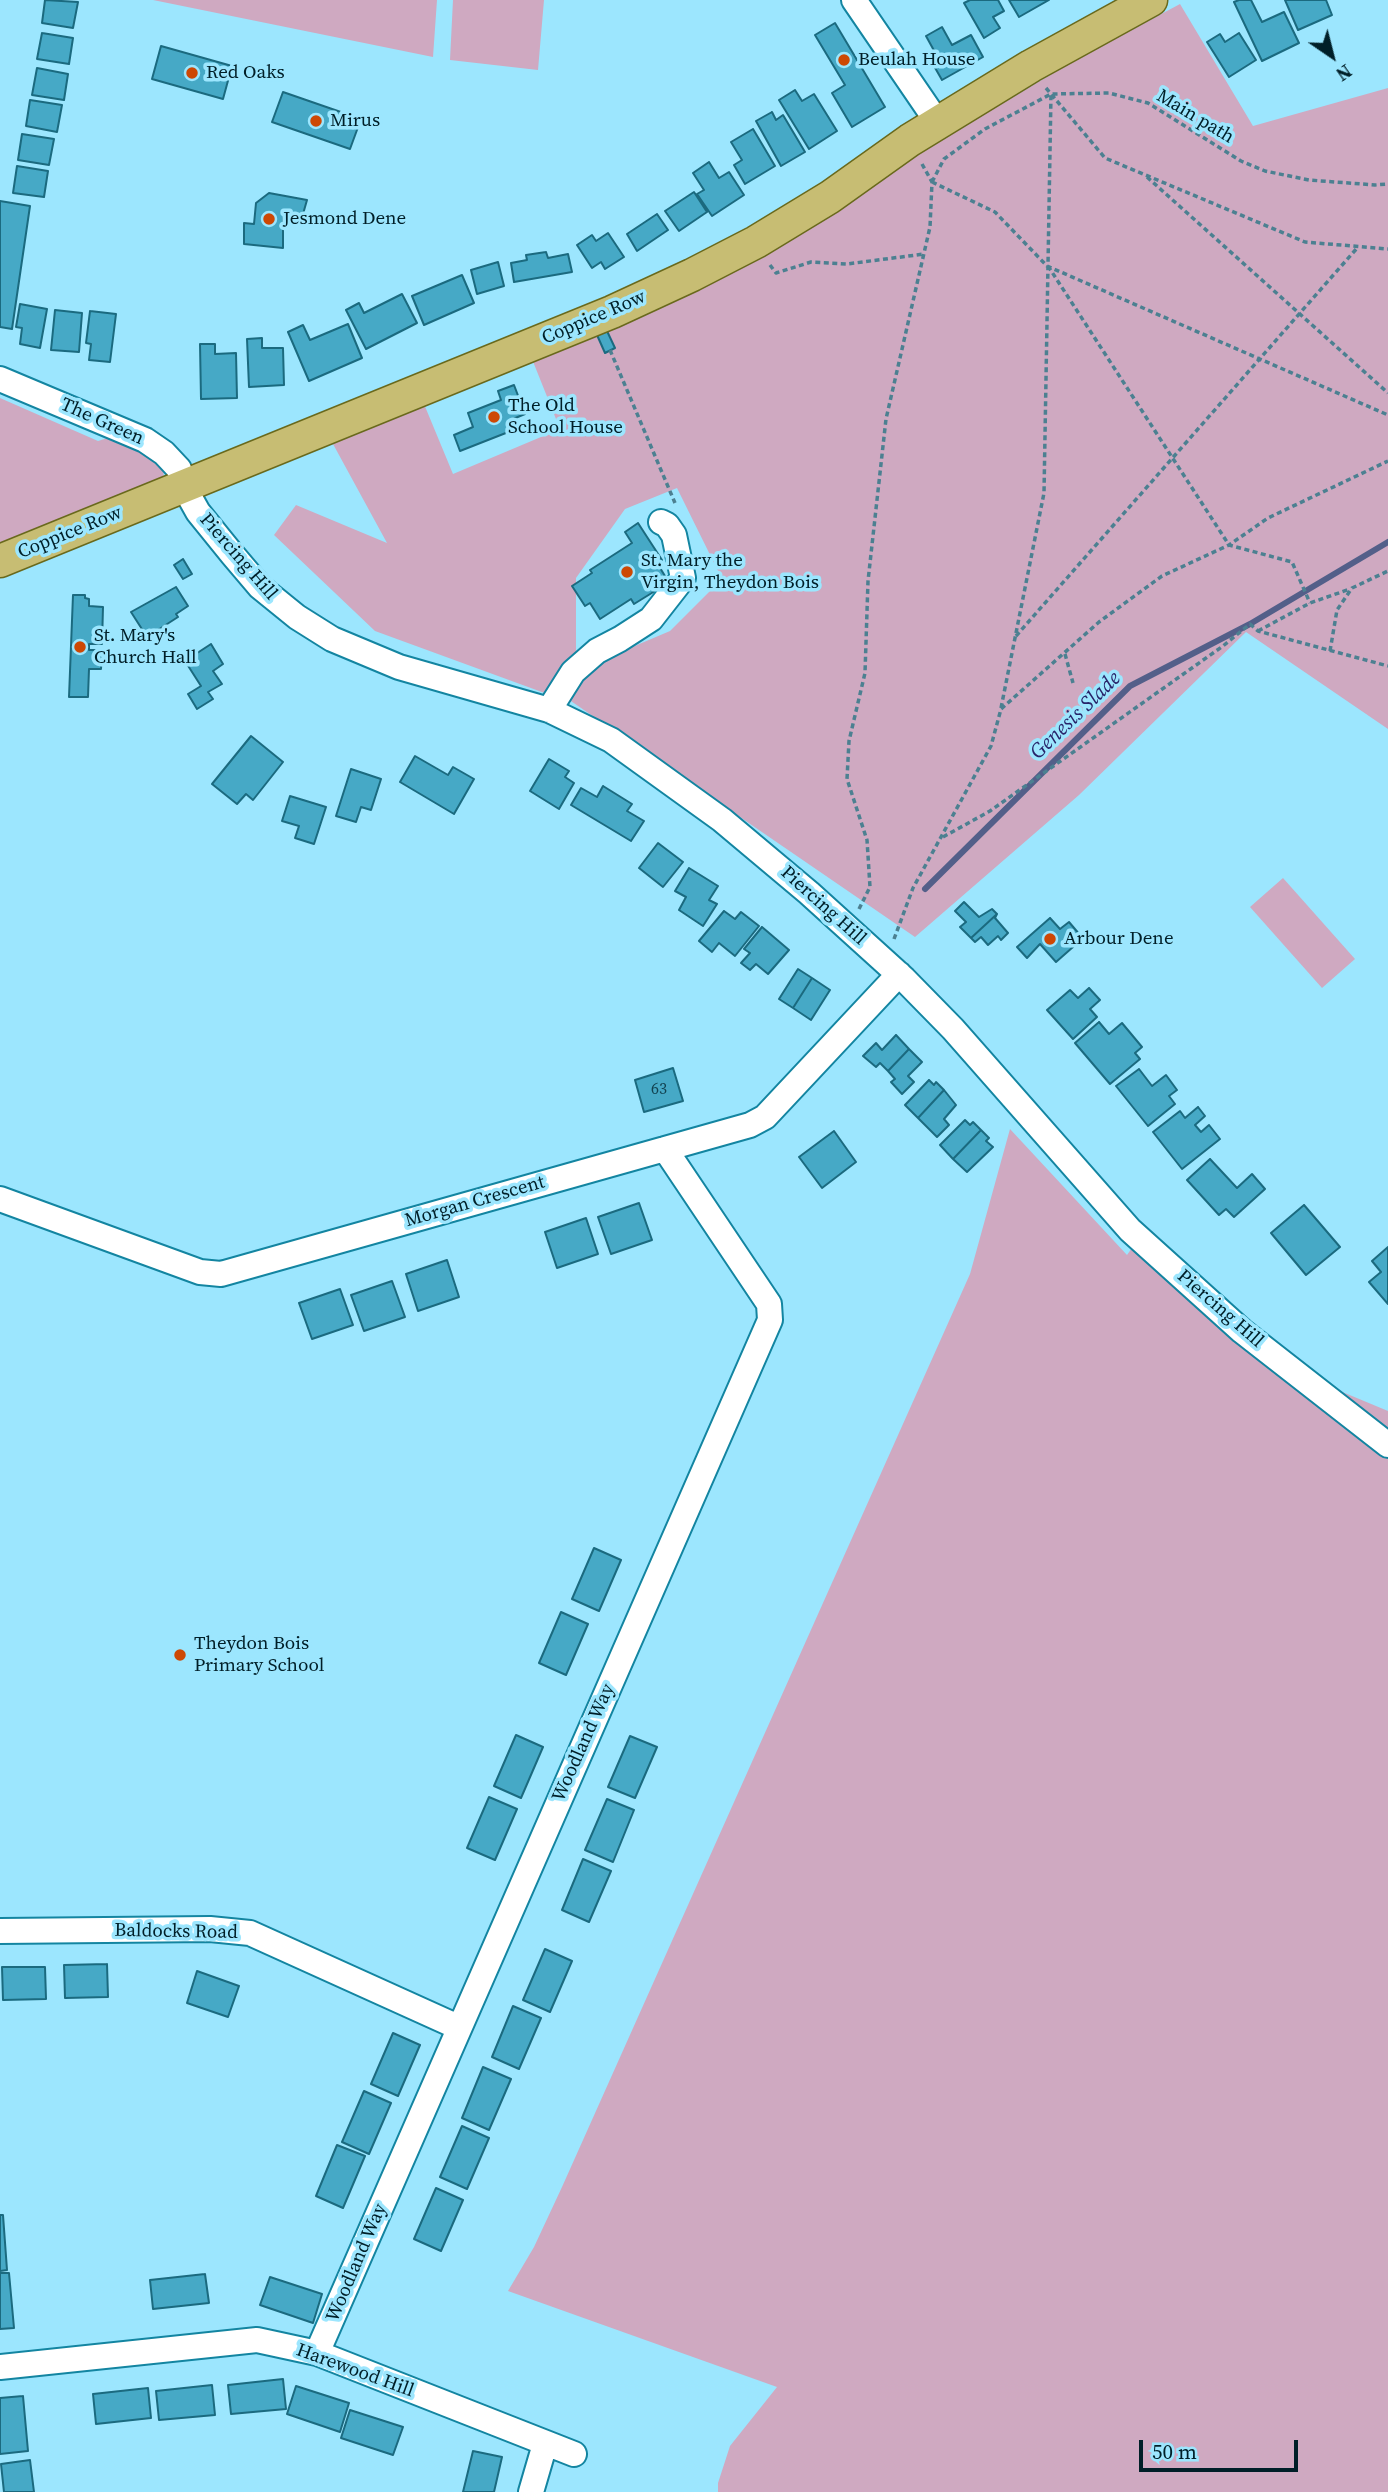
<!DOCTYPE html>
<html>
<head>
<meta charset="utf-8">
<style>
	body { margin:0 }
	#map { position:relative; width:1388px; height:2492px; overflow:hidden; background:#9ce6fe; font-family:"Source Serif 4",serif }
	canvas { display:block }
	.north { position:absolute; left:1297px; top:21px; width:70px; height:70px; -webkit-text-stroke:5px #9ce6fe; paint-order:stroke; rotate:145deg; font-size:19px; font-weight:700; line-height:28px; text-align:center; color:#001f28 }
	.north::after { content:''; display:block; margin:auto; width:24px; height:32px; background:#001f28; clip-path:polygon(50% 0,100% 100%,50% 72%,0 100%) }
	.scale { position:absolute; left:1139px; top:2440px; width:159px; height:32px; box-sizing:border-box; border:4px solid #001f28; border-top:0; padding-left:9px; font-size:21px; line-height:24px; white-space:nowrap; color:#001f28; -webkit-text-stroke:5px #9ce6fe; paint-order:stroke }
</style>
</head>
<body>
<div id="map">
<canvas width="1388" height="2492"></canvas>
<div class="north">N</div>
<div class="scale">50 m</div>
</div>
<script>
const c = document.querySelector('canvas').getContext('2d');
c.lineJoin = 'round';
function fillPath(path, color) { c.fillStyle = color; c.fill(path, 'evenodd'); }
const shape = rows => new Path2D(rows.map(r => 'M' + r).join(''));
function trace(path, color, width, dash) { c.strokeStyle = color; c.lineWidth = width; c.lineCap = dash ? 'butt' : 'round'; c.setLineDash(dash || []); c.stroke(path); }
function label(font, color, halo, rows, align = 'center') {
  c.font = font + ' "Source Serif 4",serif'; c.lineWidth = 7; c.setLineDash([]); c.textBaseline = 'middle'; c.strokeStyle = halo; c.fillStyle = color; for (const [text, x, y, turn = 0] of rows) {
    c.save(); c.translate(x, y); c.rotate((+turn || 0) * Math.PI / 180); c.textAlign = isNaN(turn) ? turn : align; if (halo) c.strokeText(text, 0, 0); c.fillText(text, 0, 0); c.restore();
  }
}
const green = shape([
	[153,0,437,0,433,57],
	[453,0,544,0,538,70,450,60],
	[1180,4,1253,126,1388,88,1388,729,1246,632,1079,795,915,937,565,697,597,662,670,631,722,579,677,488,625,509,576,578,576,651,550,695,375,631,274,535,296,505,387,543,333,444,424,404,453,474,560,429,532,359,768,249,926,149,1070,63],
	[0,398,98,441,114,436,148,452,164,469,163,482,0,547],
	[1283,878,1355,959,1322,988,1250,907],
	[1010,1129,1127,1255,1134,1245,1340,1391,1388,1411,1388,2492,718,2492,718,2483,730,2446,777,2387,508,2291,534,2247,562,2187,970,1274]
]);
const stream = shape([
	[925,889,1130,686,1250,624,1388,542]
]);
const building = shape([
	[45,0,78,2,73,28,42,23,45,0],
	[970,0,998,0,1004,11,993,17,1000,28,984,38,964,3,970,0],
	[1009,0,1049,0,1019,17,1009,0],
	[1239,0,1251,0,1262,22,1284,12,1299,43,1262,61,1234,2,1239,0],
	[1285,0,1326,0,1332,15,1298,30,1285,0],
	[835,23,885,107,852,127,832,93,845,85,815,35,835,23],
	[942,27,952,45,971,35,983,57,942,80,930,59,937,56,926,36,942,27],
	[42,33,73,38,69,64,37,59,42,33],
	[1239,33,1256,60,1229,77,1207,42,1220,34,1225,42,1239,33],
	[161,46,232,66,223,99,152,79,161,46],
	[37,68,68,74,64,100,32,95,37,68],
	[795,90,802,101,814,94,837,131,809,149,779,100,795,90],
	[283,92,361,119,350,149,272,122,283,92],
	[30,100,62,105,57,132,26,126,30,100],
	[772,112,776,120,783,115,805,152,781,166,756,121,772,112],
	[753,129,775,166,745,184,734,165,742,160,731,142,753,129],
	[22,134,54,139,49,165,18,160,22,134],
	[709,162,719,178,729,172,744,195,712,216,697,194,704,190,693,173,709,162],
	[17,166,48,171,44,197,13,193,17,166],
	[694,192,707,212,679,231,665,211,694,192],
	[269,193,307,200,301,221,283,218,283,248,244,244,244,223,254,224,256,203,269,193],
	[0,201,30,206,12,329,0,327,0,201],
	[657,214,668,230,637,251,627,234,657,214],
	[608,233,624,257,605,269,601,262,592,268,577,245,592,235,596,241,608,233],
	[546,252,548,258,568,254,572,272,514,282,511,263,527,260,526,255,546,252],
	[498,262,504,286,477,294,471,270,498,262],
	[462,275,474,303,424,325,412,296,462,275],
	[402,294,417,323,366,349,346,310,359,303,364,313,402,294],
	[20,304,47,309,40,348,20,344,22,328,16,327,20,304],
	[55,310,82,313,79,352,51,350,55,310],
	[90,311,116,314,110,362,89,360,91,344,86,343,90,311],
	[348,324,362,358,309,381,288,332,303,325,310,340,348,324],
	[607,331,615,348,605,353,597,335,607,331],
	[262,338,262,348,283,348,284,385,249,387,247,339,262,338],
	[200,344,215,344,215,354,236,353,237,398,201,399,200,344],
	[514,385,525,414,513,419,516,429,460,451,454,435,473,427,468,413,501,400,498,391,514,385],
	[638,523,662,560,657,563,665,576,652,585,655,591,634,604,631,599,600,619,590,603,585,606,572,586,592,573,590,570,632,543,625,532,638,523],
	[183,559,192,574,183,579,174,565,183,559],
	[176,587,188,606,176,614,178,617,147,637,131,612,176,587],
	[73,595,85,595,85,598,89,599,89,606,103,607,102,644,89,644,89,650,102,650,101,669,89,669,88,697,69,697,73,595],
	[211,644,223,664,213,671,222,684,208,692,213,699,197,709,188,694,201,686,185,661,211,644],
	[251,736,283,762,253,800,246,794,237,804,212,784,251,736],
	[415,756,448,775,453,767,474,779,454,814,400,782,415,756],
	[549,759,569,771,565,777,574,783,559,809,530,791,549,759],
	[351,769,381,779,371,810,361,807,356,822,336,816,351,769],
	[603,786,632,804,627,811,644,821,631,841,571,805,581,788,597,797,603,786],
	[290,796,326,807,314,844,295,838,299,826,282,821,290,796],
	[658,843,683,862,663,887,639,868,658,843],
	[689,868,718,886,709,900,717,904,703,926,679,910,686,897,675,891,689,868],
	[964,902,979,917,992,909,997,914,971,938,960,927,966,922,955,911,964,902],
	[724,911,735,919,741,912,759,926,735,956,719,943,712,952,699,941,724,911],
	[997,914,995,918,1008,933,1001,940,998,936,988,945,981,937,975,942,971,938,997,914],
	[1050,918,1060,929,1069,922,1080,935,1070,944,1073,947,1056,962,1040,944,1027,958,1017,947,1050,918],
	[762,927,789,950,768,974,756,964,750,970,741,963,750,953,744,949,762,927],
	[798,969,812,978,793,1008,779,999,798,969],
	[812,978,830,990,811,1020,793,1008,812,978],
	[1089,988,1100,1000,1090,1009,1097,1017,1073,1039,1047,1010,1070,990,1078,998,1089,988],
	[1099,1022,1109,1034,1122,1023,1142,1047,1135,1053,1140,1059,1110,1084,1075,1043,1099,1022],
	[896,1035,909,1049,888,1071,880,1063,876,1067,863,1056,876,1043,882,1050,896,1035],
	[909,1049,922,1062,908,1076,914,1082,902,1094,891,1082,895,1079,888,1071,909,1049],
	[673,1068,683,1101,644,1112,635,1080,673,1068],
	[1139,1069,1152,1086,1166,1075,1177,1090,1169,1096,1175,1104,1148,1126,1116,1086,1139,1069],
	[929,1080,934,1085,936,1082,944,1090,918,1118,905,1105,929,1080],
	[944,1090,956,1105,944,1119,949,1125,937,1137,918,1118,944,1090],
	[1198,1107,1205,1116,1195,1125,1201,1132,1209,1125,1220,1139,1182,1169,1153,1132,1180,1111,1185,1118,1198,1107],
	[965,1120,970,1125,973,1122,981,1130,953,1159,940,1145,965,1120],
	[981,1130,989,1138,986,1141,993,1147,967,1172,953,1159,981,1130],
	[834,1131,856,1162,822,1188,799,1157,834,1131],
	[1210,1159,1237,1188,1252,1174,1265,1189,1234,1217,1226,1209,1219,1215,1187,1180,1210,1159],
	[639,1203,652,1240,611,1254,598,1217,639,1203],
	[1304,1205,1340,1247,1306,1275,1271,1233,1304,1205],
	[586,1218,598,1254,557,1268,545,1232,586,1218],
	[1388,1247,1388,1304,1369,1282,1381,1272,1372,1261,1388,1247],
	[447,1260,459,1297,418,1311,406,1274,447,1260],
	[392,1281,405,1317,364,1331,351,1295,392,1281],
	[340,1289,353,1325,312,1339,299,1303,340,1289],
	[594,1548,621,1560,599,1611,572,1599,594,1548],
	[561,1612,588,1624,566,1675,539,1663,561,1612],
	[516,1735,543,1747,521,1798,494,1786,516,1735],
	[630,1736,657,1747,635,1798,608,1787,630,1736],
	[489,1797,517,1809,495,1860,467,1848,489,1797],
	[607,1799,634,1810,613,1862,585,1850,607,1799],
	[583,1859,611,1871,589,1922,562,1910,583,1859],
	[545,1949,572,1961,550,2012,523,2000,545,1949],
	[107,1964,108,1997,65,1998,64,1965,107,1964],
	[2,1967,45,1967,46,1999,3,2000,2,1967],
	[197,1971,239,1986,228,2017,187,2003,197,1971],
	[513,2006,541,2018,519,2069,492,2057,513,2006],
	[393,2033,420,2045,398,2096,371,2084,393,2033],
	[483,2067,511,2079,489,2130,462,2118,483,2067],
	[364,2091,391,2103,369,2154,342,2142,364,2091],
	[462,2126,489,2138,467,2189,440,2177,462,2126],
	[337,2145,365,2156,343,2208,316,2196,337,2145],
	[436,2188,463,2200,441,2251,414,2239,436,2188],
	[0,2215,3,2215,7,2270,0,2271,0,2215],
	[0,2273,9,2273,14,2328,0,2329,0,2273],
	[205,2274,209,2303,153,2309,150,2280,205,2274],
	[270,2277,322,2294,313,2323,260,2305,270,2277],
	[283,2379,286,2409,231,2414,228,2385,283,2379],
	[212,2385,215,2415,159,2420,156,2391,212,2385],
	[296,2386,349,2403,340,2432,287,2414,296,2386],
	[148,2388,151,2418,96,2424,93,2394,148,2388],
	[23,2396,28,2451,0,2454,0,2398,23,2396],
	[350,2410,403,2427,393,2455,341,2438,350,2410],
	[473,2451,502,2457,494,2492,463,2492,473,2451],
	[30,2460,34,2492,4,2492,1,2464,30,2460]
]);
const path = shape([
	[1046,88,1105,158,1305,242,1388,249],
	[1147,177,1388,393],
	[932,182,995,212,1047,266,1388,415],
	[932,182,944,159,985,129,1051,94,1109,93,1148,103,1241,161,1265,171,1309,180,1375,185,1388,184],
	[770,265,776,273,811,262,847,264,924,254],
	[1048,266,1229,545,1292,562,1310,603],
	[610,350,675,503],
	[1258,631,1310,603,1350,589],
	[1016,636,1358,247],
	[1330,651,1337,610,1352,588,1388,571],
	[1065,654,1073,683],
	[1001,708,1044,493,1051,94],
	[943,837,990,811,1223,646,1250,624,1258,631,1388,666],
	[859,909,870,887,867,840,847,779,849,741,865,673,868,581,886,419,930,227,932,182,922,164],
	[894,939,913,888,991,746,1001,709,1099,622,1162,576,1229,545,1268,518,1388,461]
]);
const minor = shape([
	[854,0,938,123],
	[0,379,145,440,164,453,179,469,184,487,198,512,232,554,260,587,297,617,332,639,399,667,549,710,611,740,722,820,809,893,904,979,953,1029,1130,1230,1242,1331,1388,1445],
	[549,710,573,672,597,651,620,639,651,619,683,578,674,535,667,525,661,522],
	[0,1199,200,1272,221,1274,750,1125,765,1117,899,974],
	[0,1931,210,1929,250,1933,458,2027],
	[317,2353,770,1320,769,1304,665,1149],
	[0,2367,257,2340,317,2353,574,2454],
	[531,2492,545,2444]
]);
const major = shape([
	[0,561,612,312,692,275,756,242,830,197,910,140,1031,66,1151,0]
]);
const markers = [
	[844,60,7,"#cd4804"],
	[192,73,7,"#cd4804"],
	[316,121,7,"#cd4804"],
	[269,219,7,"#cd4804"],
	[494,417,7,"#cd4804"],
	[627,572,7,"#cd4804"],
	[80,647,7,"#cd4804"],
	[1050,939,7,"#cd4804"],
	[180,1655,7,"#cd4804"]
];
const numberNames = [
	["63",659,1090]
];
const poiNames = [
	["Beulah House",858,60],
	["Red Oaks",206,73],
	["Mirus",330,121],
	["Jesmond Dene",283,219],
	["The Old",508,406],
	["School House",508,428],
	["St. Mary the",641,561],
	["Virgin, Theydon Bois",641,583],
	["St. Mary's",94,636],
	["Church Hall",94,658],
	["Arbour Dene",1064,939],
	["Theydon Bois",194,1644],
	["Primary School",194,1666]
];
const streetNames = [
	["Main path",1195,117,31],
	["Coppice Row",594,318,-23],
	["The Green",102,422,24],
	["Coppice Row",70,533,-22],
	["Piercing Hill",238,557,49],
	["Piercing Hill",823,906,42],
	["Morgan Crescent",475,1202,-16],
	["Piercing Hill",1220,1309,41],
	["Woodland Way",584,1743,-66],
	["Baldocks Road",176,1932,1],
	["Woodland Way",357,2263,-67],
	["Harewood Hill",355,2371,20]
];
const waterNames = [
	["Genesis Slade",1076,716,-44]
];
fillPath(green, '#cfa9c1');
trace(stream, '#535f89', 6);
fillPath(building, '#46a9c6');
trace(building, '#1b6a7f', 2);
trace(minor, '#1385a1', 28);
trace(major, '#69691c', 35);
trace(path, '#4c8091', 3.5, [5, 3.5]);
trace(minor, '#fff', 24);
trace(major, '#c7bd73', 32);
for (const [x, y, r, color] of markers) { const dot = new Path2D(); dot.arc(x, y, r, 0, 2 * Math.PI); c.fillStyle = color; c.fill(dot); trace(dot, '#9ce6fe', 2.5); }
label('16px', '#124250', null, numberNames);
label('19px', '#001f28', '#9ce6fe', poiNames, 'left');
label('19px', '#001f28', '#9ce6fe', streetNames);
label('italic 21px', '#282469', '#9ce6fe', waterNames);
</script>
</body>
</html>
